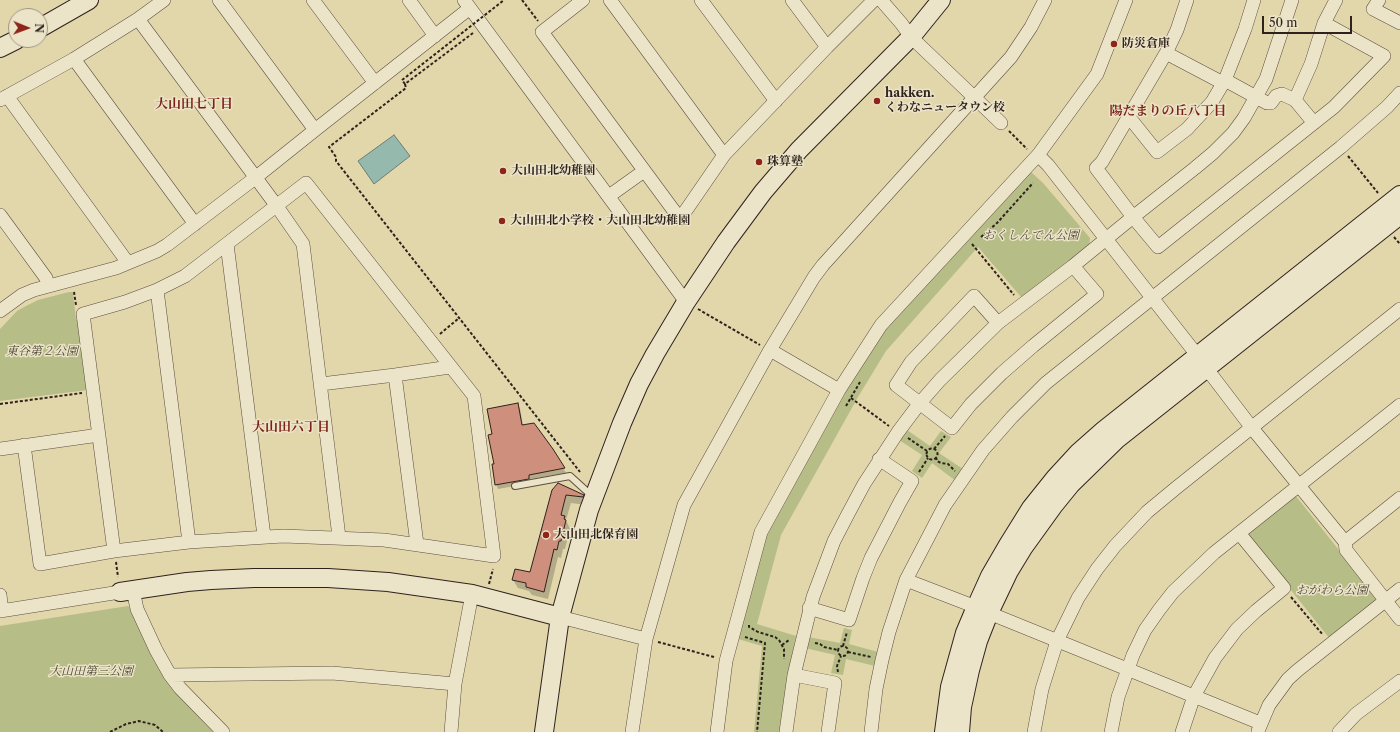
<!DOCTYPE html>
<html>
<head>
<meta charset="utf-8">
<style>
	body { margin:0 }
	#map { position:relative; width:1400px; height:732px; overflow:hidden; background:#e2d6ab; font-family:"Libre Caslon Text",serif }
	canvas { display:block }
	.north { position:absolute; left:8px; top:8px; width:40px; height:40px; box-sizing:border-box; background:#ece4c8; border:1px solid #a09684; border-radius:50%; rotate:91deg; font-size:11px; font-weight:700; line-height:16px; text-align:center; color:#2f221d }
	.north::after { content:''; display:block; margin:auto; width:14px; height:18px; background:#8f2418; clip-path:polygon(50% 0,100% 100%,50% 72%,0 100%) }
	.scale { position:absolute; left:1262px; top:16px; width:90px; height:18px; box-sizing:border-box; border:2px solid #2f221d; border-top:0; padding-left:5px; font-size:12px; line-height:14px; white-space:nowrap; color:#2f221d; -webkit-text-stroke:3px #ece4c8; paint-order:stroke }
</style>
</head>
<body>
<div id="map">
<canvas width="1400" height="732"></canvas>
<div class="north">N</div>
<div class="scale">50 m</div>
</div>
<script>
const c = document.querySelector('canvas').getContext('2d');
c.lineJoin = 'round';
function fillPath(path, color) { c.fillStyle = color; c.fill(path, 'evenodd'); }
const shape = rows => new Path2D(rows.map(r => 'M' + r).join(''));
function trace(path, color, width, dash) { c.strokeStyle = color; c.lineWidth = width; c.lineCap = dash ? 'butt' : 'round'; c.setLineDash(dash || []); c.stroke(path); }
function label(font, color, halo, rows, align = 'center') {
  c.font = font + ' "Libre Caslon Text","Noto Serif JP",serif'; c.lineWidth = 3; c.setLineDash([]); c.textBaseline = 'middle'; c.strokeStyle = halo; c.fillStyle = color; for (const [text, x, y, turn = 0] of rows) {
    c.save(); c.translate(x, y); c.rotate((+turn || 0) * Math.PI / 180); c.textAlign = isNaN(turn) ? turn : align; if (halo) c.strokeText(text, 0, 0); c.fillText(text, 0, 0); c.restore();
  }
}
const green = shape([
	[1031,172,1043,183,1090,238,1089,246,1022,298,978,247,886,351,858,397,781,535,757,624,796,636,788,673,781,732,754,732,762,646,738,639,768,530,838,402,882,333],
	[69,292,73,292,76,320,79,320,88,390,0,401,0,329,17,311,26,306,38,300],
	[907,430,930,446,941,431,951,437,939,453,963,469,956,481,932,463,922,478,912,471,922,455,899,440],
	[1295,495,1378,599,1330,639,1247,535],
	[128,606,133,613,154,661,171,687,216,732,0,732,0,626],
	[844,628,852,630,849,644,878,652,875,666,846,659,843,675,831,673,835,655,805,648,808,637,840,643]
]);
const water = shape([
	[394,135,410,156,374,184,358,161,394,135]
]);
const shadow = shape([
	[517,404,520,408,523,426,552,449,566,473,530,479,531,483,498,489,496,484,495,465],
	[553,490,583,495,588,504,587,505,571,503,566,520,570,529,565,549,563,549,561,558,558,557,548,599,532,595,529,591,518,588,513,580,531,573]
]);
const building = shape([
	[518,403,522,425,534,423,553,449,565,468,529,475,529,479,495,485,492,464,494,464,488,435,492,434,487,409,518,403],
	[558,483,584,495,583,497,566,495,561,515,565,516,564,519,566,520,561,541,559,541,557,550,554,549,544,592,526,587,526,583,512,580,515,569,530,572,552,490,558,483]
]);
const path = shape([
	[522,0,538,21],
	[473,33,405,84,406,88,329,147,336,157,336,161,580,472],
	[405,84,402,80,406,77],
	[1009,131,1027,149],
	[1348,156,1378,193],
	[981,237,997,223,1033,183],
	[1394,237,1400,244],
	[972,244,1014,295],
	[74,292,76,305],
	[698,309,760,345],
	[440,334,459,318],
	[851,398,889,426],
	[0,404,82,393],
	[846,406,860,382],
	[908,438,927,451],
	'926.5 454a5.5 5.5 0 1 1 11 0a5.5 5.5 0 1 1-11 0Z',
	[934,449,945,436],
	[936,457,937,461,941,463,948,464,955,471],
	[919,472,928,458],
	[116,562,118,577],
	[489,584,493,569],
	[1291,597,1323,635],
	[749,625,749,627,758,632,775,637,779,640,784,649,784,659],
	[745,637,765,643,757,732],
	[658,642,714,657],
	[815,643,820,644,824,647,838,650],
	[782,645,789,640],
	'838 651a5 5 0 1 1 10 0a5 5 0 1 1-10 0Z',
	[843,646,847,632],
	[848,652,871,657],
	[838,672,837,666,841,656],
	[110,732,126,724,139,721,155,725,163,732]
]);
const lane = shape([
	[515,486,570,476,592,496]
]);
const street = shape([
	[219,0,315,130],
	[313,0,375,83],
	[409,0,435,36],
	[464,0,686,302],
	[583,0,542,32,680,219,724,155,827,47,874,0],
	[610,0,724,155],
	[701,0,776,101],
	[792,0,827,47],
	[881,0,901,23,911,37,1001,123],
	[1187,0,1177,30,1166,53,1102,162,1096,168,1133,217,1158,247,1334,107,1384,56,1324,23,1336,0],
	[1379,0,1373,9,1400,23],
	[138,19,276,205,303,244,339,537],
	[1166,53,1223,83],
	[74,59,195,224],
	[1225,80,1267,103,1271,103,1276,96,1282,94,1295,100],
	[7,96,128,263],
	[0,100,74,59,138,19,164,0],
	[1129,117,1157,152,1187,129,1212,102,1225,80,1245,29,1254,0],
	[1314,123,1295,100,1311,64,1324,23],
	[1038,155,1048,165,1197,355],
	[609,196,644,171],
	[0,215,46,278,48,285],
	[227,244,264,536],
	[157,290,189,542],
	[0,311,22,295,34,290,116,268,157,251,167,245,255,178,315,130,470,8],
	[998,323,974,296,911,362,896,385,952,428,971,404,1002,373,1033,346,1097,294,1073,266],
	[770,350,839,390],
	[1207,369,1252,428,1345,542,1346,550,1400,619],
	[395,375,417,544],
	[321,384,395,375,450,367],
	[24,445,40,564,114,551,189,542,283,536,384,540,494,556,474,396,306,183,185,276,157,290,125,302,83,314,114,551],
	[0,449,99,435],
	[1345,542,1400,498],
	[906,580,976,607],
	[133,590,137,609,156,650,170,675,180,688,223,732],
	[0,595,2,611],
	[809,608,849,620,863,578,871,558,900,502,912,481,879,459],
	[0,611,120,592],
	[989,613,1260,723],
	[560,617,646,639],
	[170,675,332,673,455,684],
	[794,675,835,683,828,732],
	[1258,731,1269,705,1288,679,1298,670,1400,589],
	[451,732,455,684,472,594],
	[632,732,646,639,684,505,770,350,814,277,823,265,1011,57,1031,27,1045,0],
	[717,732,726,661,761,532,839,390,881,325,1038,155,1097,74,1126,0],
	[786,732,794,675,813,597,834,541,848,514,864,484,898,432,919,404,940,380,998,323,1073,266,1133,217,1195,168,1213,153,1233,133,1244,118,1266,79,1292,0],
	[871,732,876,689,882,660,889,632,906,580,945,505,983,450,1012,417,1046,383,1341,147,1387,107,1400,93],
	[1034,732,1042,689,1057,641,1078,598,1097,569,1115,546,1147,512,1176,488,1400,309],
	[1111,732,1118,697,1133,655,1145,630,1159,610,1173,592,1214,553,1400,405],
	[1182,732,1194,696,1215,658,1237,629,1256,611,1284,588,1239,533],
	[1339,732,1356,714,1400,681]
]);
const secondary = shape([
	[40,28,89,0],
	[0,48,16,40],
	[120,592,187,582,211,580,254,578,328,578,388,582,472,594,560,617],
	[544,732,560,617,589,510,622,423,639,384,655,354,686,302,726,242,763,192,799,150,911,37,941,0],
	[944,732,950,687,965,633,976,607,990,576,1008,545,1031,508,1055,478,1078,453,1104,430,1400,195],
	[960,732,962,707,970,670,978,641,989,613,1009,571,1023,548,1054,505,1071,484,1116,440,1400,215]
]);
const pathBridge = shape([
	[406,77,504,0]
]);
const markers = [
	[1114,44,4,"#8f2418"],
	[877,101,4,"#8f2418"],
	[759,162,4,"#8f2418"],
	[503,171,4,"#8f2418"],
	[502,221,4,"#8f2418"],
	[546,535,4,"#8f2418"]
];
const poiNames = [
	["防災倉庫",1122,44],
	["hakken.",885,94],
	["くわなニュータウン校",885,108],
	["珠算塾",767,162],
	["大山田北幼稚園",511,171],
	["大山田北小学校・大山田北幼稚園",510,221],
	["大山田北保育園",554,535]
];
const parkNames = [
	["おくしんでん公園",1031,236],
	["東谷第２公園",42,352],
	["おがわら公園",1332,591],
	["大山田第三公園",91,672]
];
const neighbourhoodNames = [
	["大山田七丁目",194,104],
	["陽だまりの丘八丁目",1168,111],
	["大山田六丁目",291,427]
];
fillPath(green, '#b7bd87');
fillPath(water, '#95b9ad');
trace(water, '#6c7d73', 1);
fillPath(shadow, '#0003');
fillPath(building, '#cf8f7d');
trace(building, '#2f221d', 1);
trace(lane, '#5c4f40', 8);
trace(street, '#5c4f40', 14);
trace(secondary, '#2f221d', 20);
trace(path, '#2f221d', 2, [3, 2]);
trace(lane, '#ece4c8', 6);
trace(street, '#ece4c8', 13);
trace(secondary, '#ece4c8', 18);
trace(pathBridge, '#2f221d', 2, [3, 2]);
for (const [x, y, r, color] of markers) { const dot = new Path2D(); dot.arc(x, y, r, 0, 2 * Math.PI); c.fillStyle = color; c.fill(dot); trace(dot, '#ece4c8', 1.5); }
label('bold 12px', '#2f221d', '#ece4c8', poiNames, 'left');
label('italic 12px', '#514938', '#ece4c8', parkNames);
label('bold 13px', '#7a1f14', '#ece4c8', neighbourhoodNames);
</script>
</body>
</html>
